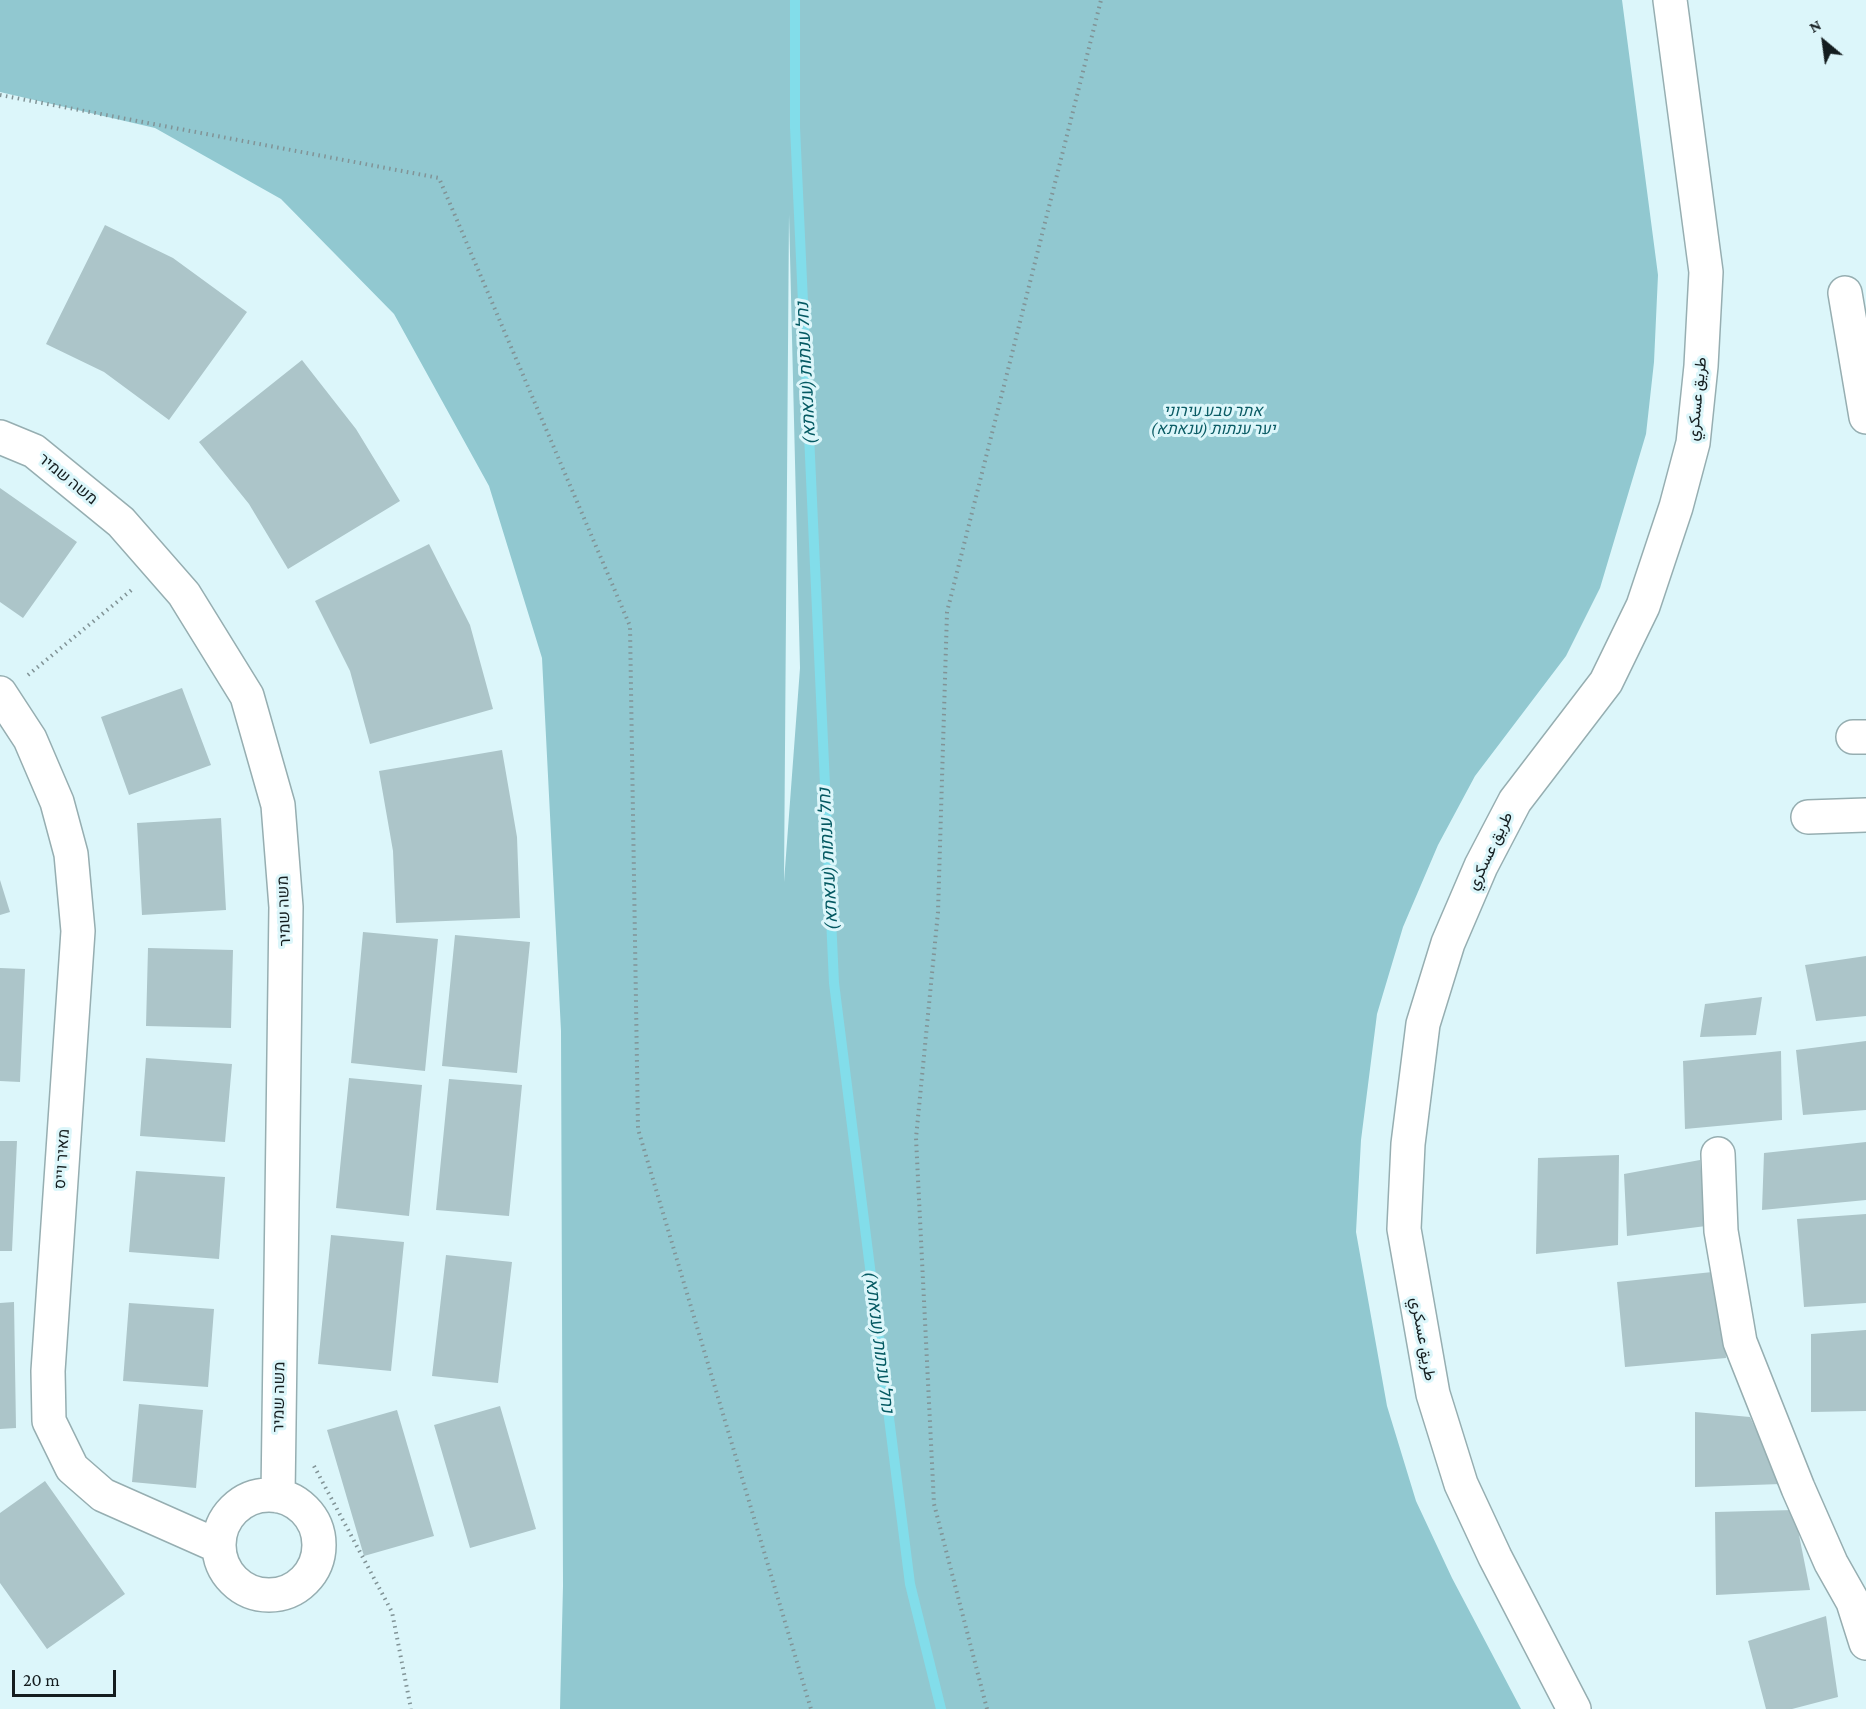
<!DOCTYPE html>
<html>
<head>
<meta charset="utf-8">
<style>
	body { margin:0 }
	#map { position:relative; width:1866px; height:1709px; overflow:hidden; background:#dcf6fa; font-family:"Crimson Pro",serif }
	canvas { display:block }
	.north { position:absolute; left:1794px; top:12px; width:60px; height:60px; -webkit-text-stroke:4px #dcf6fa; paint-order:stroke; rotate:331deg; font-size:16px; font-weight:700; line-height:24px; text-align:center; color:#141d1f }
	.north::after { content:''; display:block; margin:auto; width:21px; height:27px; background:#141d1f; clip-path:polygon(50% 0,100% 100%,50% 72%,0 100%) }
	.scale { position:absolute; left:12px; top:1670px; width:104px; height:27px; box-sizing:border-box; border:3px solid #141d1f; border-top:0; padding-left:8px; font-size:18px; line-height:21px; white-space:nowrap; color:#141d1f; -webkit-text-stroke:4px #dcf6fa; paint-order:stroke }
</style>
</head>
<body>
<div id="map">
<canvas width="1866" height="1709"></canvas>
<div class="north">N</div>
<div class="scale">20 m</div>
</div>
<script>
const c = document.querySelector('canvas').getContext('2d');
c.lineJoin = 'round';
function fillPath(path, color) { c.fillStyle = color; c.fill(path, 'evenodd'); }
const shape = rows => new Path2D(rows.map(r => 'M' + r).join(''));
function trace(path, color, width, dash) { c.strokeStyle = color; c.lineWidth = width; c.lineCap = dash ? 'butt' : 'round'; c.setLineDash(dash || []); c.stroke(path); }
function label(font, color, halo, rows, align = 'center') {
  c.font = font + ' "Crimson Pro",Vazirmatn,Heebo,serif'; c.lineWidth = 6; c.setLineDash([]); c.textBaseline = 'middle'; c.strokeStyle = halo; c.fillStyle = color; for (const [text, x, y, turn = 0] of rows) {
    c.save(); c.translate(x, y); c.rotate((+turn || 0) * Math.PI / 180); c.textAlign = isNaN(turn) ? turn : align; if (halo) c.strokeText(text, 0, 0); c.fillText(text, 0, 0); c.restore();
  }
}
const green = shape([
	[0,0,1622,0,1658,275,1654,362,1646,434,1600,588,1566,656,1475,776,1438,845,1403,927,1377,1014,1361,1140,1356,1232,1387,1406,1416,1501,1452,1578,1521,1709,560,1709,563,1586,561,1031,542,658,489,486,394,314,281,199,155,128,0,92],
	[789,214,800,668,784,882,784,881]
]);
const stream = shape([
	[795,0,795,127,834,983,910,1584,941,1709]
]);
const building = shape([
	[105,225,173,258,247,312,169,420,104,372,46,344],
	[302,360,356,429,400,501,288,569,249,504,199,442],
	[0,488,77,542,23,618,0,602],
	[429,544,470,625,493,709,370,744,350,671,315,601],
	[182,688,211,765,129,795,101,717],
	[502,750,517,837,520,918,396,923,393,851,379,771],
	[221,818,226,910,142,915,137,823],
	[0,880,10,912,0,915],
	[363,932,438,939,425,1071,351,1063],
	[455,935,530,942,517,1073,442,1066],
	[148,948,233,950,231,1028,146,1026],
	[1866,956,1866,1016,1816,1021,1805,965],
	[0,968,25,969,20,1082,0,1081],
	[1762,997,1756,1035,1700,1037,1705,1004],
	[1866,1041,1866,1110,1803,1115,1796,1050],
	[1781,1051,1782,1120,1685,1129,1683,1061],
	[146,1058,232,1064,225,1142,140,1136],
	[349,1078,422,1085,409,1216,336,1208],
	[449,1079,522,1085,509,1216,436,1210],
	[0,1141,17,1141,12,1251,0,1251],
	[1866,1142,1866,1200,1762,1210,1764,1153],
	[1619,1155,1618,1245,1536,1254,1538,1158],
	[1700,1160,1706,1226,1627,1236,1624,1174],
	[136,1171,225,1177,219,1259,129,1252],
	[1866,1214,1866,1303,1804,1307,1797,1219],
	[331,1235,404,1242,391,1371,318,1364],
	[446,1255,512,1262,498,1383,432,1376],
	[1722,1271,1726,1358,1625,1367,1617,1282],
	[14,1302,16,1428,0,1429,0,1303],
	[129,1303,214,1309,208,1387,123,1381],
	[1866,1330,1866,1411,1811,1412,1811,1334],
	[139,1404,203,1410,196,1488,132,1482],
	[500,1406,536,1529,470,1548,434,1425],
	[397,1410,434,1536,364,1556,327,1430],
	[1695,1412,1750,1417,1781,1484,1695,1487],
	[45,1481,125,1594,47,1649,0,1583,0,1513],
	[1794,1510,1810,1590,1716,1595,1715,1512],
	[1826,1616,1838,1697,1792,1709,1766,1709,1748,1641]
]);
const path = shape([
	[0,95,439,178,630,626,638,1129,811,1709],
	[28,675,134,588],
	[314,1466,392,1612,411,1709],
	[987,1709,934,1504,916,1138,938,912,947,612,1101,0]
]);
const minor = shape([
	[1845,293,1866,417],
	[0,437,34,451,121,522,184,594,247,696,278,805,286,907,278,1496],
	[0,693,30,739,57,802,71,854,78,931,48,1371,49,1421,72,1468,103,1495,218,1546],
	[1853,737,1866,737],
	[1808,817,1866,815],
	[1718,1154,1721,1231,1740,1342,1798,1488,1831,1563,1853,1602,1866,1643],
	'219 1545a50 50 0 1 1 100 0a50 50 0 1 1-100 0Z',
	[1574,1709,1495,1557,1461,1484,1433,1394,1404,1229,1408,1144,1423,1024,1448,943,1481,866,1515,801,1606,682,1643,606,1676,507,1693,443,1701,366,1706,272,1670,0]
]);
const streetNames = [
	["طريق عسكري",1697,399,-84],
	["משה שמיר",68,479,39],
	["طريق عسكري",1490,851,-64],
	["משה שמיר",284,911,-92],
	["מאיר וייס",62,1159,-86],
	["طريق عسكري",1423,1339,80],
	["משה שמיר",279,1397,-89]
];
const parkNames = [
	["אתר טבע עירוני",1213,411],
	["יער ענתות (ענאתא)",1213,429]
];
const waterNames = [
	["נחל ענתות (ענאתא)",806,373,-93],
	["נחל ענתות (ענאתא)",828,859,-93],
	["נחל ענתות (ענאתא)",879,1342,83]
];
fillPath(green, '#91c8d0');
trace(stream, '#82ddea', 10);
fillPath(building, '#acc5c9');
trace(minor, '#96aeb1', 36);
trace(path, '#819396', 4, [1.5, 4.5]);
trace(minor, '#fff', 33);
label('16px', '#141d1f', '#dcf6fa', streetNames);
label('italic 16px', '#0b5c65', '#dcf6fa', parkNames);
label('italic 18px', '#045962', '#dcf6fa', waterNames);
</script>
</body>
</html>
